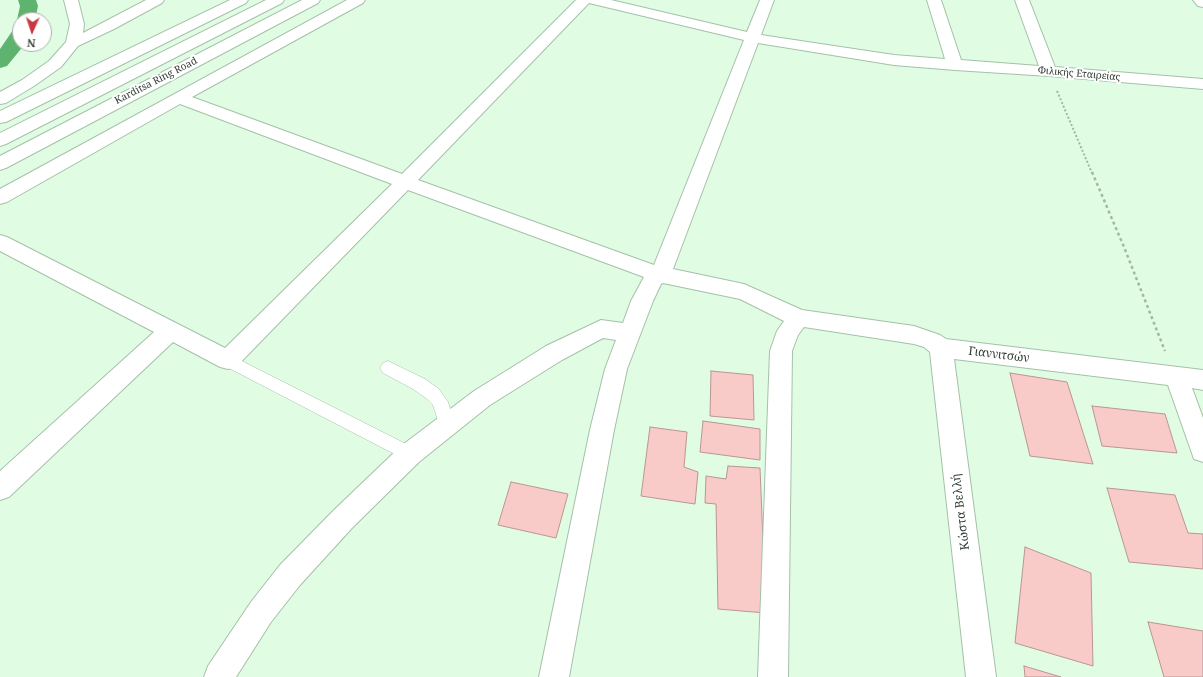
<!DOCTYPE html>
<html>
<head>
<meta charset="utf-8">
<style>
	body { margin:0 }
	#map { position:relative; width:1203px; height:677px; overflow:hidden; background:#e0fde4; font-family:"Noto Serif",serif }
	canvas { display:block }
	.north { position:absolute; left:12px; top:12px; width:40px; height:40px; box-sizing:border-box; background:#fff; border:1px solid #adb2ae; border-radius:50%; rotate:183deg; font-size:11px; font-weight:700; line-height:16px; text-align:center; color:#333e34 }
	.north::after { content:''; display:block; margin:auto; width:14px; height:18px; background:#c93944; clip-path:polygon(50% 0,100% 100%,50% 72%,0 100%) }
</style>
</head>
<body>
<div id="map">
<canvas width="1203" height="677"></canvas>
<div class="north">N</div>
</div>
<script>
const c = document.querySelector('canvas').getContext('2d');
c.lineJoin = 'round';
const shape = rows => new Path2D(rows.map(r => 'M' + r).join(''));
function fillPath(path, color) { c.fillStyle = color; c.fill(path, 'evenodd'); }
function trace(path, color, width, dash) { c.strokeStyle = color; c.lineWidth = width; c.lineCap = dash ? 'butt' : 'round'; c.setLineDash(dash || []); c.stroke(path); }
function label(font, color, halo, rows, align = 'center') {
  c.font = font + ' "Noto Serif",serif'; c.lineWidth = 4; c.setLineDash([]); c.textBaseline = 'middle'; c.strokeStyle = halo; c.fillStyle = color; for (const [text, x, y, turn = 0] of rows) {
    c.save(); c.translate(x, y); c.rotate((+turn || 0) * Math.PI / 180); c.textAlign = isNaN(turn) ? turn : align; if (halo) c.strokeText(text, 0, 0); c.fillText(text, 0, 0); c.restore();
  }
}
const canal = shape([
	[18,0,36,0,38,6,35,20,20,20,19,24,17,20,20,6,18,0],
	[20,28,20,44,25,44,7,66,0,68,0,49,13,30,20,28]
]);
const building = shape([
	[711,371,753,375,754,420,710,416,711,371],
	[1010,373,1067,382,1093,464,1030,456,1010,373],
	[1092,406,1165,414,1177,453,1102,446,1092,406],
	[703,421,760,429,760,460,700,452,703,421],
	[650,427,687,432,684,467,698,472,695,504,641,496,650,427],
	[728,466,760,468,766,613,718,609,716,504,705,503,706,476,726,479,728,466],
	[511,482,568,494,556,538,498,525,511,482],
	[1107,488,1175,495,1188,533,1203,534,1203,569,1129,562,1107,488],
	[1025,547,1091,573,1093,666,1015,643,1025,547],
	[1148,622,1203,631,1203,677,1164,677,1148,622],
	[1024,666,1061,677,1025,677,1024,666]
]);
const pathFar1 = shape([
	[1057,91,1092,173]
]);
const path = shape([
	[1092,172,1124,247,1165,351]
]);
const lane = shape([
	[228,354,416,449,418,454,416,459,410,462,404,459,223,365,220,360,223,355,228,354],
	[388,361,425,379,439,389,448,402,455,425,453,430,447,432,441,430,433,405,427,399,413,389,383,373,380,368,383,363,388,361]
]);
const street = shape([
	[64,0,78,0,84,24,83,33,146,0,164,0,162,3,114,29,78,46,61,67,34,86,6,103,0,104,0,92,22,80,49,61,66,42,70,24,64,0],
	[230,0,248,0,246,3,6,122,0,123,0,111,230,0],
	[347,0,365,0,363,3,192,97,402,174,576,0,611,0,747,32,760,0,774,0,761,35,894,55,945,59,927,0,941,0,961,60,1039,66,1015,0,1029,0,1055,67,1203,79,1203,89,1049,76,955,70,894,65,758,43,673,269,744,284,802,310,914,326,940,335,946,339,1203,370,1203,390,1192,388,1203,418,1203,462,1194,459,1168,385,954,359,996,677,966,677,930,352,924,347,914,344,804,327,798,335,792,351,788,677,758,677,770,351,777,331,784,321,740,299,663,283,661,284,653,301,627,369,614,430,569,677,539,677,590,430,605,369,616,340,603,338,562,360,490,405,419,462,352,528,300,585,271,622,236,677,204,677,208,666,251,602,280,565,334,510,401,446,474,391,546,346,601,320,623,323,631,301,644,277,408,190,236,367,228,369,220,367,173,342,9,497,0,500,0,471,154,332,0,251,0,235,7,237,225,348,392,184,180,104,7,202,0,204,0,189,347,0],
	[589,3,744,40,654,265,418,180,589,3],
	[1193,0,1203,0,1203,7,1198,6,1193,0]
]);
const primary = shape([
	[266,0,284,0,282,3,6,144,0,146,0,133,266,0],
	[302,0,320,0,318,3,6,168,0,170,0,156,302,0]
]);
const farStreetnames = [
	["Φιλικής Εταιρείας",1079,74,5],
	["Karditsa Ring Road",156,81,-27]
];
const streetNames = [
	["Γιαννιτσών",999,355,7],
	["Κώστα Βελλή",961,512,-97]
];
fillPath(canal, '#5eb36f');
fillPath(building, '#f8cbc9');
trace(building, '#ba9594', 1);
trace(lane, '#a5c0a8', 1);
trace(street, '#a5c0a8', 2);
trace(primary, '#a5c0a8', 2);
trace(pathFar1, '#a2b8a5', 2, [2, 2]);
trace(path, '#a2b8a5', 2.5, [3, 3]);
fillPath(lane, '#fff');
fillPath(street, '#fff');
fillPath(primary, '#fff');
label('10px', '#333e34', '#fff', farStreetnames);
label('12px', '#333e34', '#fff', streetNames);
</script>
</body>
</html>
